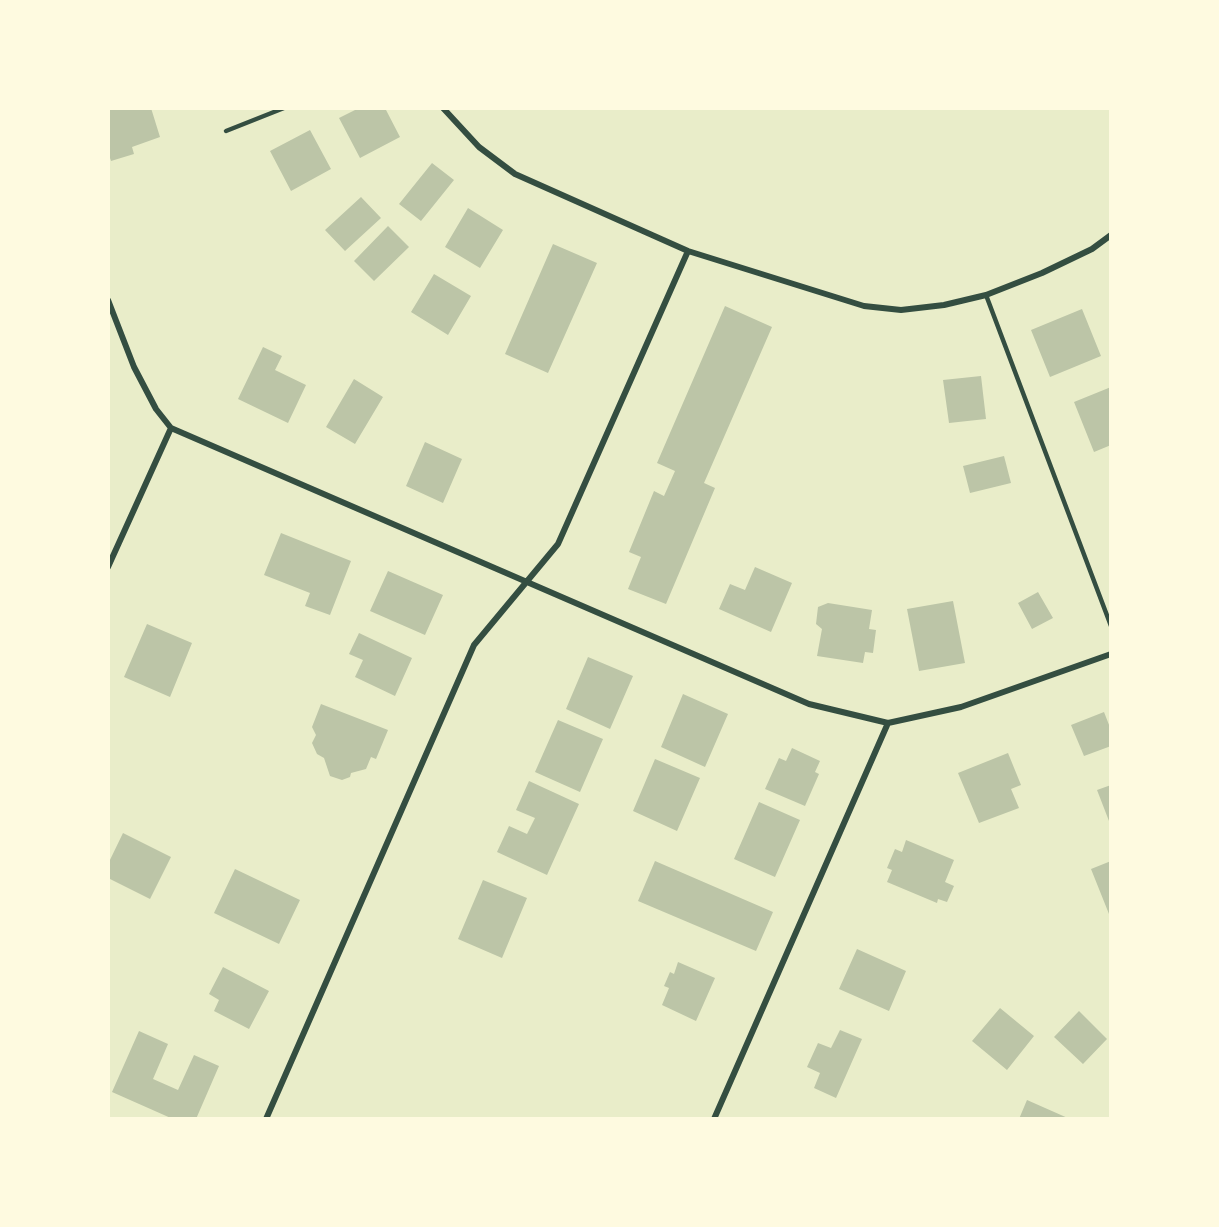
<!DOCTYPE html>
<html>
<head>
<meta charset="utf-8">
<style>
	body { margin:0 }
	#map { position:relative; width:1219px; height:1227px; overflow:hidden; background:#e9edc9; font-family:"Sofia Sans Condensed",sans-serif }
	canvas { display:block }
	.frame { position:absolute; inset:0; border:110px solid #fefae0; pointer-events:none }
</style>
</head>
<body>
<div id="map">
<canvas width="1219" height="1227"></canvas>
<div class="frame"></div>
</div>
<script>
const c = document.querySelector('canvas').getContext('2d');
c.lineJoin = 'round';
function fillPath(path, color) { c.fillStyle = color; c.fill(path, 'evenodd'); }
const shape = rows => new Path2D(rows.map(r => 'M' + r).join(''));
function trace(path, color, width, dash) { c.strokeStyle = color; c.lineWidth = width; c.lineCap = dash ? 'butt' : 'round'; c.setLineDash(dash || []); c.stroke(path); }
const building = shape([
	[108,108,151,108,160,137,132,147,134,154,111,161,108,152],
	[359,108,385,108,400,137,360,158,339,118],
	[310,130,331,169,291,191,270,151],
	[432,163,454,180,421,221,399,204],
	[361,197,381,218,345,251,325,230],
	[468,208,503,230,480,268,445,247],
	[388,226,409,247,374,281,354,261],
	[553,244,597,263,548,373,505,354],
	[434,274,471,296,448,335,411,312],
	[725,306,772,327,704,483,715,488,666,604,628,589,641,557,629,552,654,491,664,496,675,471,657,463],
	[1082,309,1101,356,1050,377,1031,330],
	[263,347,282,356,275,370,306,385,288,423,238,399],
	[981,376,986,419,949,423,943,380],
	[354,379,383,397,355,444,326,427],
	[1111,387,1111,445,1094,452,1074,402],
	[425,442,462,459,443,503,406,486],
	[1004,456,1011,483,970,493,963,466],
	[281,533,351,561,330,615,305,606,310,593,264,575],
	[755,567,792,583,771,632,719,609,730,584,745,590],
	[388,571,443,595,425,635,370,611],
	[1038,592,1053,618,1032,629,1018,603],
	[953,601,965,663,919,671,907,609],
	[828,603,872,610,869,629,876,630,873,653,865,652,863,663,817,656,822,629,816,624,818,607],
	[147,624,192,643,170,697,124,677],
	[359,633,412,658,395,696,355,677,363,660,349,654],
	[588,657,633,676,610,729,566,709],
	[683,694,728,714,705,767,661,747],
	[321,704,388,730,376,759,371,757,366,769,351,773,350,777,342,780,330,776,324,758,317,754,312,743,316,735,312,727],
	[1104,712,1111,730,1111,746,1084,756,1071,725],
	[558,720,603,739,580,792,535,772],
	[792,748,820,761,815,772,819,774,805,806,765,789,779,758,786,761],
	[1008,753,1021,785,1011,789,1019,808,979,823,958,773],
	[655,759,700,778,677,831,633,811],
	[529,781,579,804,547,875,497,852,509,826,527,834,535,818,516,810],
	[1111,785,1111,821,1109,821,1097,790],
	[759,802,800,820,775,877,734,859],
	[123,833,171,857,150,899,108,878,108,864],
	[906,840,954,860,945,882,954,886,947,902,938,899,937,903,887,882,892,870,887,868,895,849,902,852],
	[655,861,773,912,756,951,638,901],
	[1111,861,1111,919,1091,869],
	[235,869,300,900,279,944,214,913],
	[483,880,527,898,502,958,458,939],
	[857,949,906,971,889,1011,839,989],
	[678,962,715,978,696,1021,662,1005,669,988,664,986,670,972,674,974],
	[223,967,269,991,249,1029,214,1011,219,1000,209,994],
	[1000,1008,1034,1036,1007,1070,972,1041],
	[1079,1011,1107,1039,1083,1064,1054,1037],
	[840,1030,862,1039,836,1098,814,1088,820,1073,807,1067,818,1043,831,1048],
	[139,1031,168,1044,153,1079,178,1090,194,1055,219,1066,196,1119,173,1119,112,1092],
	[1027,1100,1070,1119,1019,1119]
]);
const service = shape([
	[226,131,284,108],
	[986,295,1111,626]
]);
const minor = shape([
	[443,108,479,147,515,174,688,251,864,306,901,310,944,305,986,295,1042,273,1092,249,1111,235],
	[108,300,134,367,156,409,171,428,108,567],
	[171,428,809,704,888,723],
	[266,1119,474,645,558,544,688,251],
	[714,1119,888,723,961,707,1111,654]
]);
fillPath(building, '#bcc5a7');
trace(service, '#344e41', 4.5);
trace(minor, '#344e41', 6);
</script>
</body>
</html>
